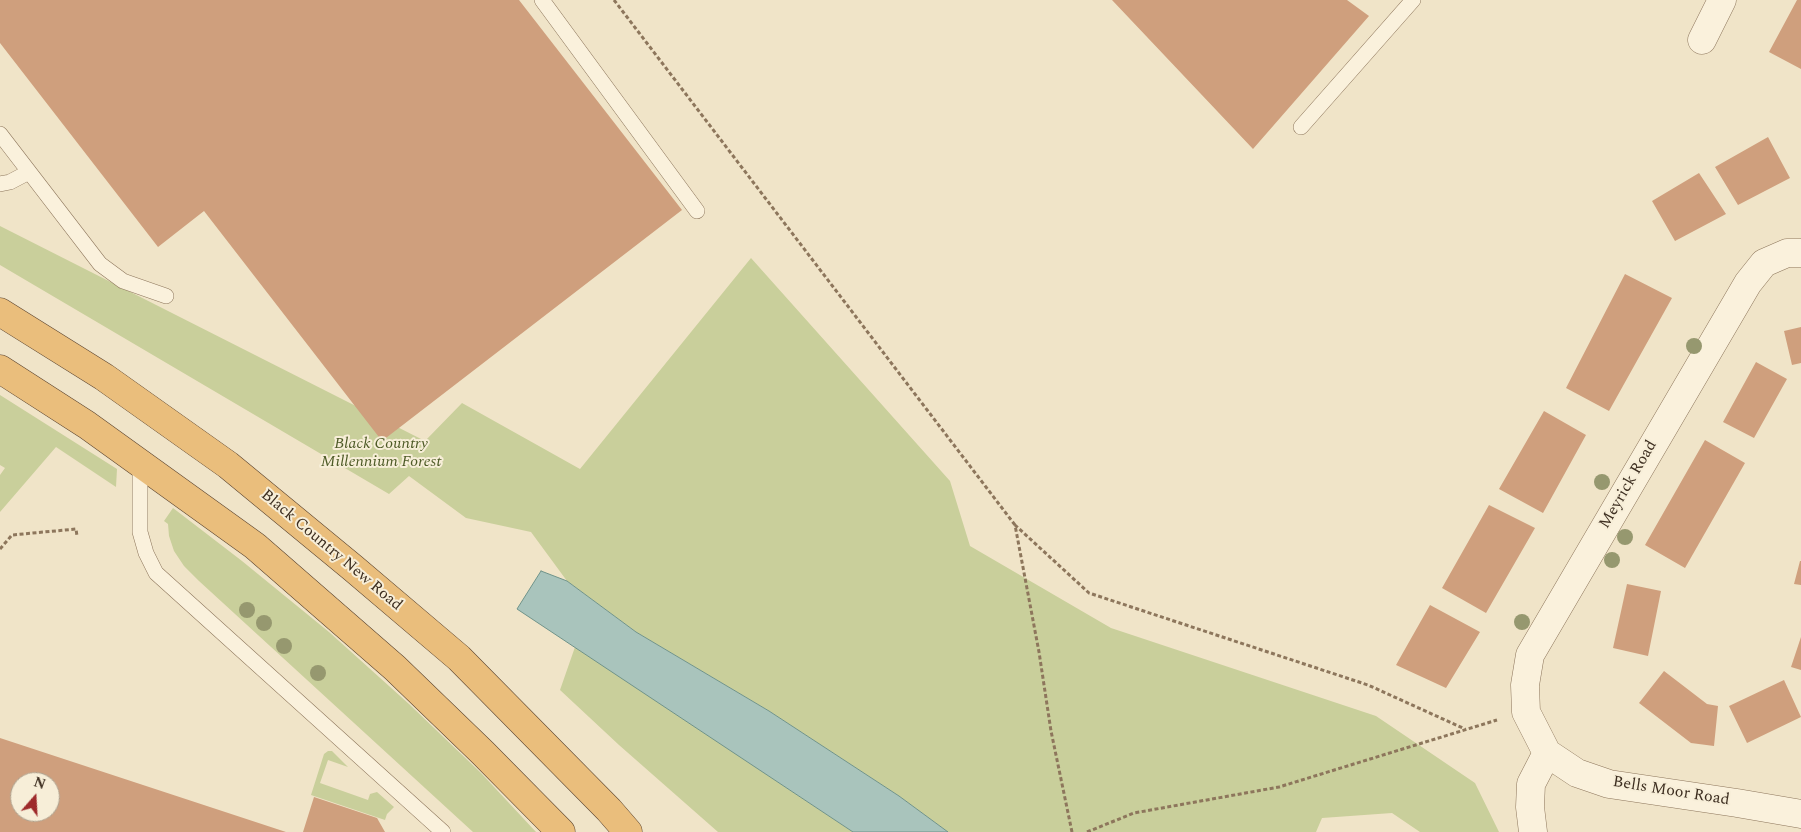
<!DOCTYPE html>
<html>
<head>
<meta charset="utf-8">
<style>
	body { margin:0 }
	#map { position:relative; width:1801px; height:832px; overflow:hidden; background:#f0e4c8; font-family:Spectral,serif }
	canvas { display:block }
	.north { position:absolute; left:10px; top:772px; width:50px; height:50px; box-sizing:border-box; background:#f7eed8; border:1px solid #ada18e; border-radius:50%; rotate:19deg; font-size:14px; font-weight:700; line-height:20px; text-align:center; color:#3d2e20 }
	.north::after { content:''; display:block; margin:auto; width:18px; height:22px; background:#9e2a2b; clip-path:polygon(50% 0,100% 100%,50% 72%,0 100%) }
</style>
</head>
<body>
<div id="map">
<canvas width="1801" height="832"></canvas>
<div class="north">N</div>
</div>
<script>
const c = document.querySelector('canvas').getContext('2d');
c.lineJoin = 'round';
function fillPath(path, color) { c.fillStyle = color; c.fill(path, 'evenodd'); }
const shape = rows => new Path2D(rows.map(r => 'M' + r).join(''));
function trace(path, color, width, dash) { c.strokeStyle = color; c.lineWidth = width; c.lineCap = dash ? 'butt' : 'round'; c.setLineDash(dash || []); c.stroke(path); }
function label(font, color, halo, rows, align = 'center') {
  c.font = font + ' Spectral,serif'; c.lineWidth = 4; c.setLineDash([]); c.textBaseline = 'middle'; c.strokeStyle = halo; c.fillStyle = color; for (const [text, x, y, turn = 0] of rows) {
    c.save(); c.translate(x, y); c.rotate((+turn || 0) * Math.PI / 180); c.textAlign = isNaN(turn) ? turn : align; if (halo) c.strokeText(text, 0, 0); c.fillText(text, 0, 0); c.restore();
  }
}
const green = shape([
	[0,226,425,441,462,403,580,469,751,258,950,481,970,546,1111,628,1376,716,1475,783,1499,832,1420,832,1392,813,1322,818,1316,832,948,832,899,796,769,711,636,632,567,581,531,532,466,518,409,476,389,494,0,265],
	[0,395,117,469,116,487,56,447,0,512,0,475,5,468,0,465],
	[173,508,242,561,329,632,409,704,481,773,536,832,473,832,199,581,184,566,174,551,169,536,168,524,164,521],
	[575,647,853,832,718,832,619,745,560,690],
	[328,751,332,751,348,767,328,760,320,783,368,800,370,794,377,792,394,807,387,814,385,820,311,795,324,754]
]);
const water = shape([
	[541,571,567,581,636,632,769,711,899,796,948,832,853,832,517,609,541,571]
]);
const building = shape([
	[0,0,519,0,682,210,382,441,204,211,158,247,0,43],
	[1112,0,1347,0,1369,16,1253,149],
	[1797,0,1801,0,1801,69,1769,52],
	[1768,137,1790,178,1738,205,1715,167],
	[1699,173,1726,214,1675,241,1652,201],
	[1625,274,1672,298,1609,411,1566,388],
	[1801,327,1801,363,1792,365,1784,331],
	[1756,362,1787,379,1754,438,1723,422],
	[1544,411,1586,435,1543,513,1499,489],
	[1705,440,1745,463,1685,568,1645,545],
	[1489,505,1535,528,1486,613,1442,588],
	[1800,561,1801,561,1801,585,1794,584],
	[1627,584,1661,591,1648,656,1613,648],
	[1430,605,1480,632,1446,688,1396,665],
	[1801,637,1801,670,1791,667],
	[1664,671,1707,704,1718,706,1714,746,1691,743,1639,703],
	[1784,680,1801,717,1747,743,1729,706],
	[0,738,286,832,0,832],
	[20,782,50,782,50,812,20,812],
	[314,797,377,818,385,832,303,832]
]);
const path = shape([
	[614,0,1015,525],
	[0,549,12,535,76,529,77,536],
	[1072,832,1051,731,1039,652,1015,525,1089,593,1368,685,1465,729],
	[1087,832,1134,813,1279,787,1497,720]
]);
const service = shape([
	[542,0,697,211],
	[1301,127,1413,0],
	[0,134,100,264,123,281,166,296],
	[0,184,10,182,29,172],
	[140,462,140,532,146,553,156,573,443,832]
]);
const minor = shape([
	[1702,40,1722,0],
	[1547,753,1526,712,1525,685,1530,655,1748,283,1764,263,1787,253,1801,253],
	[1547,753,1577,773,1609,784,1737,803,1801,814],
	[1533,832,1530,807,1531,784,1547,753]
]);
const trunk = shape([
	[0,312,104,377,228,465,353,568,459,658,609,810,628,832],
	[0,369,87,425,255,546,395,668,483,753,561,832]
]);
const trees = [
	[1694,346],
	[1602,482],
	[1625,537],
	[1612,560],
	[247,610],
	[1522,622],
	[264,623],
	[284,646],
	[318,673]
];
const parkNames = [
	["Black Country",381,445],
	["Millennium Forest",381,463]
];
const streetNames = [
	["Meyrick Road",1629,485,-60],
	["Black Country New Road",331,551,40],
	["Bells Moor Road",1671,792,9]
];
fillPath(green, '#c9cf9b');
fillPath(water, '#a9c4bc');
trace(water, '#6f938a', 1);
fillPath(building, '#cf9f7d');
trace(service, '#8d765c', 16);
trace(minor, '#8d765c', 29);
trace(trunk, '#5b4430', 29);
trace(path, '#8d765c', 3, [4, 2.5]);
trace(service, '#faf1dc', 15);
trace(minor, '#faf1dc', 28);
trace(trunk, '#eabe7c', 28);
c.fillStyle = '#96986f';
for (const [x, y] of trees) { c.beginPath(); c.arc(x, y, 8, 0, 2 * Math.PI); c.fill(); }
label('italic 16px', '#4d5a26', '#f7eed8', parkNames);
label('16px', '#3d2e20', '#f7eed8', streetNames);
</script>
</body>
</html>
